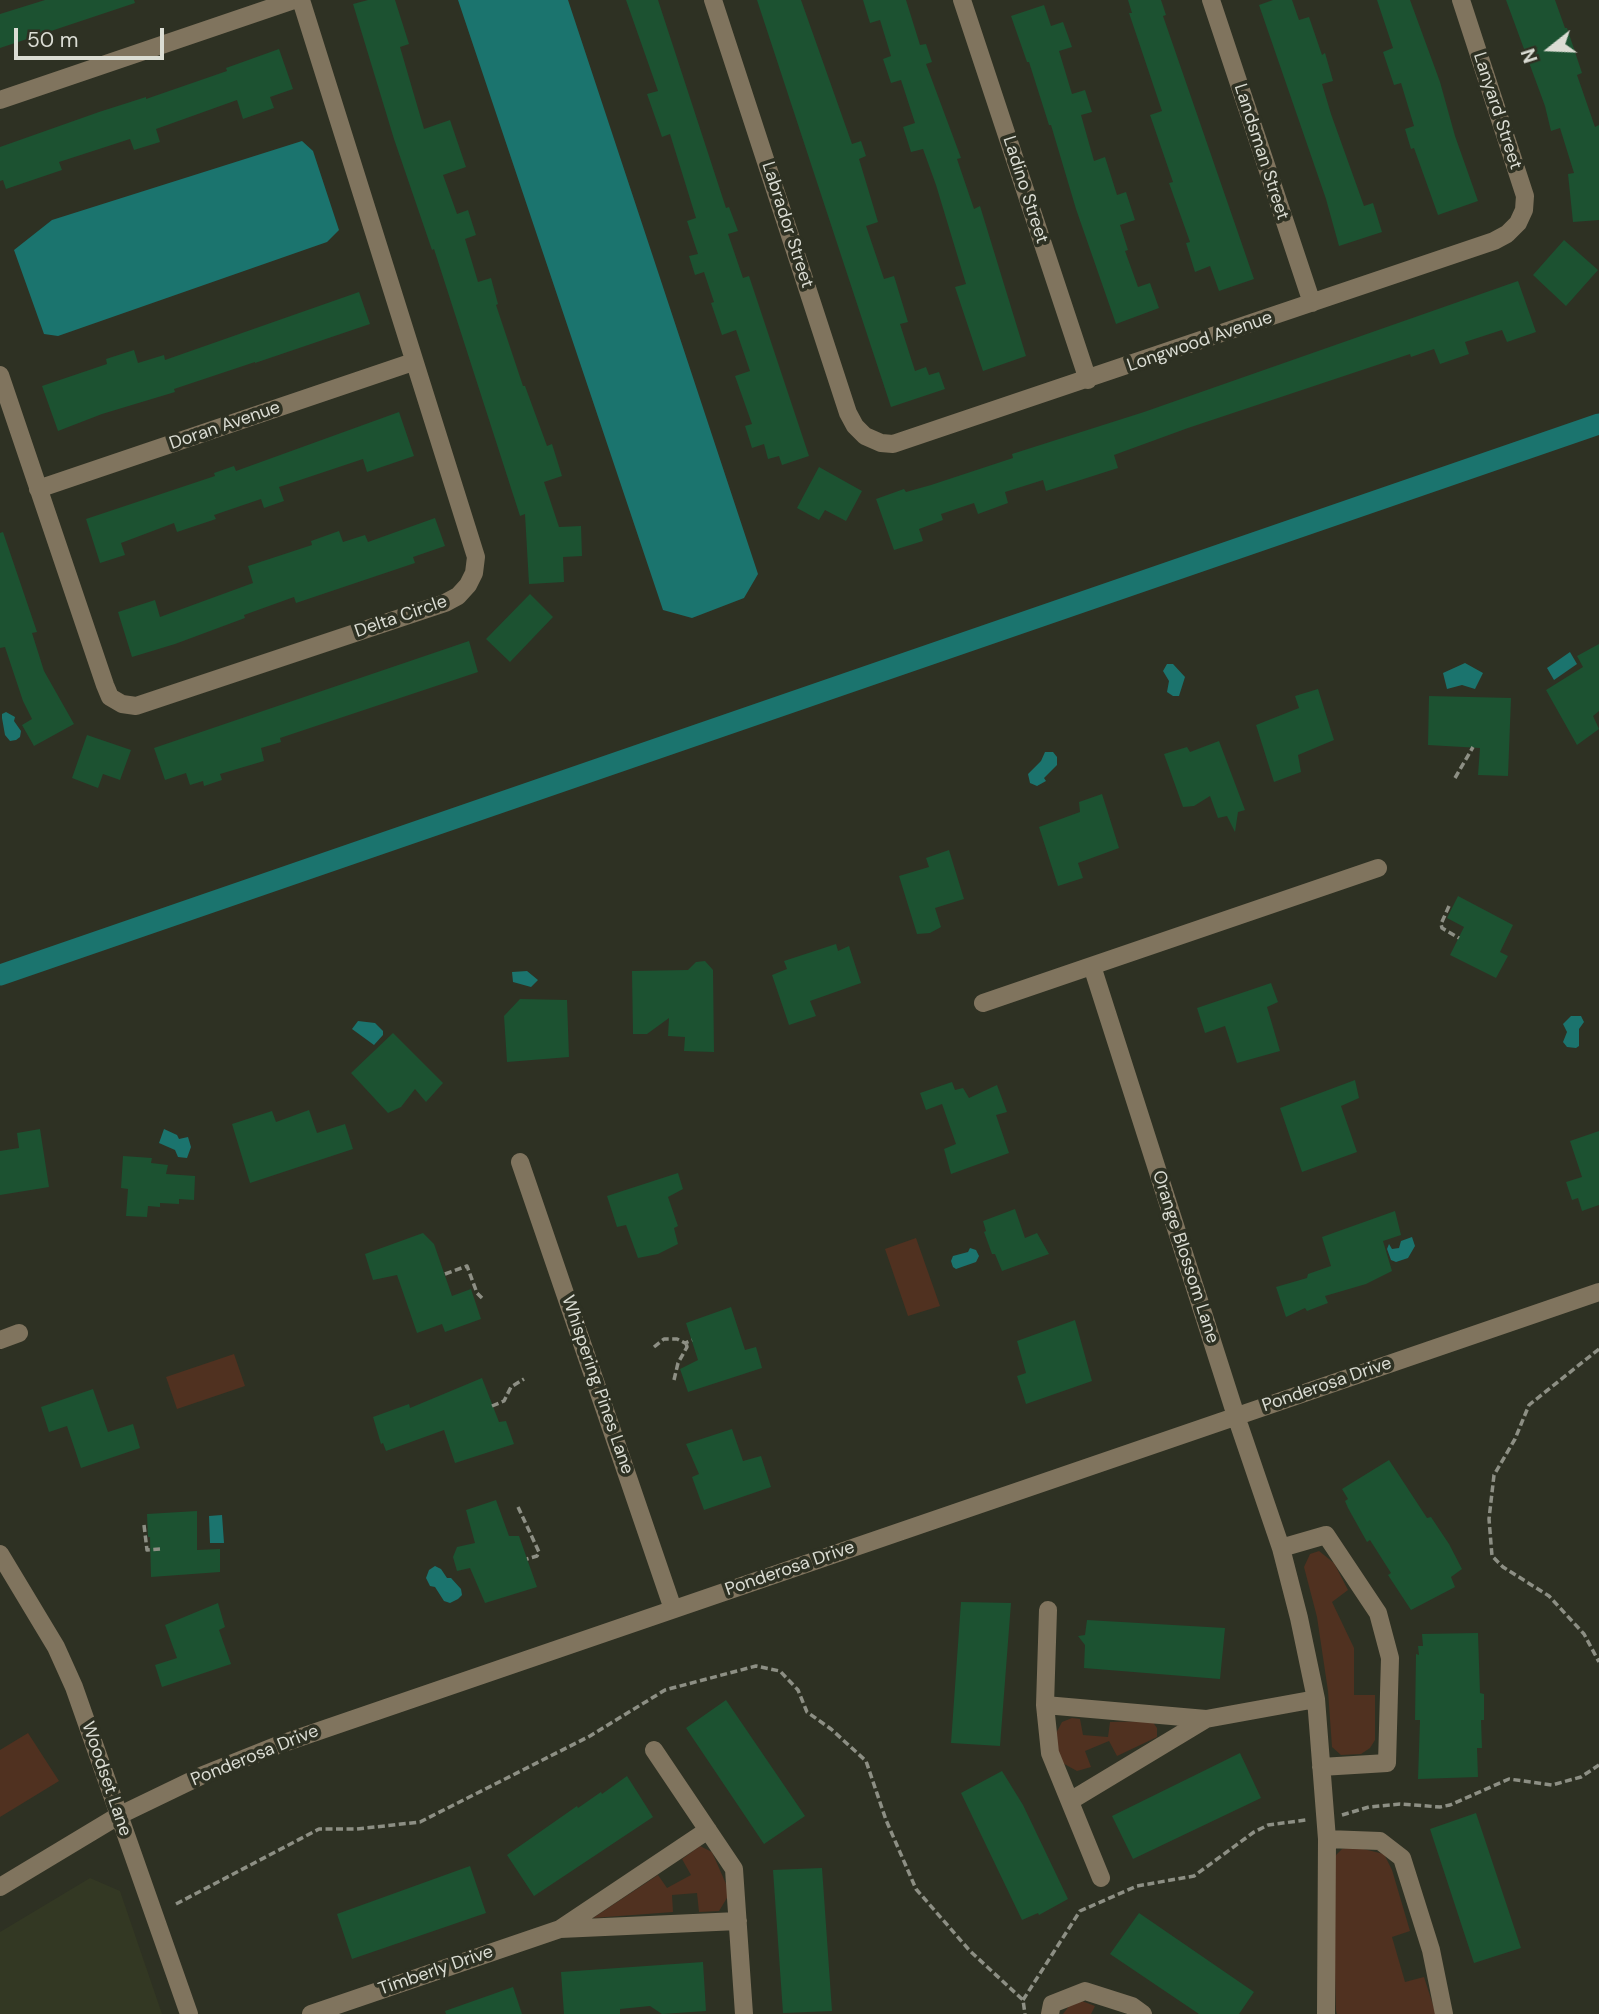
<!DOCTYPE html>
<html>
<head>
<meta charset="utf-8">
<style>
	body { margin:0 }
	#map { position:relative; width:1599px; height:2014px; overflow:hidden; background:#2e3123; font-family:"DM Sans",sans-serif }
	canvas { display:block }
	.north { position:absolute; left:1515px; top:14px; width:70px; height:70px; -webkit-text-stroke:5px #2e3123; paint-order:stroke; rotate:252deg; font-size:19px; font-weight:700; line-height:28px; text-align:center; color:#dbddd4 }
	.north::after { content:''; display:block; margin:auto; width:24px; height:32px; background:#dbddd4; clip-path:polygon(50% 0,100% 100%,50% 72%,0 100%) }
	.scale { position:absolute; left:14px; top:28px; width:150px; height:32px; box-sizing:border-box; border:4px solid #dbddd4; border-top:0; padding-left:9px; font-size:21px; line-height:24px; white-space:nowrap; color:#dbddd4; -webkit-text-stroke:5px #2e3123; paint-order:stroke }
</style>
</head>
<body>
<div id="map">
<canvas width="1599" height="2014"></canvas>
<div class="north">N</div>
<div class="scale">50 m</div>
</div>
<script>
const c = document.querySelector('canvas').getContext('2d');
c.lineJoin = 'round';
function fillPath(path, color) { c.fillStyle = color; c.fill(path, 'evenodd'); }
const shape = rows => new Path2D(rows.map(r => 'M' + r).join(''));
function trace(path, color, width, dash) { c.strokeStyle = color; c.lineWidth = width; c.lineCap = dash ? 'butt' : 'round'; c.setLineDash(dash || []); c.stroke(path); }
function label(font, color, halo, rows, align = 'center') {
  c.font = font + ' "DM Sans",sans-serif'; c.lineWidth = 7; c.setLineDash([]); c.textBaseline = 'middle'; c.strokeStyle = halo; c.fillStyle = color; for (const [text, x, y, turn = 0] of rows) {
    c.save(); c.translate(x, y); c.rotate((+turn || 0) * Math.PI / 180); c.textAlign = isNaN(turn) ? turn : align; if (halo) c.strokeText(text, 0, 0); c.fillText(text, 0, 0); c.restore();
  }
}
const built = shape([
	[90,1878,120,1891,162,2014,0,2014,0,1932]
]);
const green = shape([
	[916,1238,940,1306,908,1316,885,1249],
	[234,1354,245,1386,177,1409,166,1377],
	[1319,1551,1334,1563,1348,1590,1332,1602,1354,1648,1354,1695,1375,1695,1375,1740,1370,1748,1361,1754,1341,1755,1332,1747,1328,1691,1317,1617,1304,1567,1310,1554],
	[1072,1718,1080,1719,1083,1735,1108,1737,1110,1722,1152,1721,1157,1728,1157,1737,1117,1756,1109,1741,1085,1751,1091,1767,1077,1771,1059,1761,1053,1739,1062,1722],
	[28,1733,59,1781,0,1817,0,1750],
	[700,1846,712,1852,730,1893,719,1911,699,1912,697,1893,672,1895,673,1912,593,1918,658,1875,667,1888,691,1875,682,1859],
	[1355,1847,1384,1854,1392,1870,1410,1931,1392,1937,1405,1982,1424,1977,1436,2014,1337,2014,1336,2011,1332,1859,1342,1849],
	[1082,2001,1095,2006,1091,2014,1063,2014,1069,2006]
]);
const water = shape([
	[458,0,568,0,758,574,744,598,692,618,663,610],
	[302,141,313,151,339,230,327,242,58,336,44,334,14,250,52,220],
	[1570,652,1577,664,1554,680,1547,668],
	[1465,663,1483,673,1475,689,1462,685,1447,689,1443,673],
	[1167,664,1173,664,1185,677,1179,696,1173,696,1167,692,1169,681,1163,671],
	[6,712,15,717,14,721,21,731,20,737,16,740,10,741,5,735,2,718,2,714],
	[1045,752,1053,752,1057,757,1057,765,1044,778,1046,781,1037,786,1030,783,1028,774,1041,761],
	[527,971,538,980,531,987,513,982,512,972],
	[1571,1016,1581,1016,1584,1022,1579,1029,1579,1046,1576,1048,1567,1047,1563,1042,1567,1032,1563,1024],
	[358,1021,375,1023,383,1031,383,1035,374,1045,352,1029],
	[164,1129,177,1135,179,1139,188,1137,191,1147,187,1158,178,1157,175,1150,159,1143],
	[1412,1237,1415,1246,1408,1258,1396,1262,1391,1260,1387,1249,1389,1244,1392,1249,1399,1248,1401,1241],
	[970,1248,976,1250,979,1256,976,1262,956,1269,953,1267,951,1261,953,1256,968,1252],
	[222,1515,224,1543,210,1543,209,1516],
	[435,1566,441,1569,447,1578,451,1578,461,1589,462,1595,458,1599,450,1603,444,1601,435,1587,430,1586,426,1578,429,1570]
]);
const canal = shape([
	[0,975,1599,424]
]);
const building = shape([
	[45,0,134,0,135,3,0,48,0,14],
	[368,0,395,0,409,44,400,47,424,129,450,120,466,167,443,175,457,214,468,210,476,235,465,239,478,282,491,278,498,304,496,305,523,386,525,386,547,446,552,444,562,476,544,482,559,527,581,526,582,556,563,557,564,582,529,584,525,514,520,516,434,249,432,250,394,139,353,4],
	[626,0,658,0,726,208,729,207,738,231,728,234,743,278,749,276,809,456,782,465,779,456,768,459,764,444,752,448,745,426,752,424,735,376,750,371,736,330,722,335,711,303,714,302,704,272,695,275,689,256,698,254,687,221,696,218,670,134,662,137,647,94,658,91],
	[757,0,801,0,852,144,861,141,866,156,859,159,878,222,866,226,884,279,894,276,908,322,900,324,915,371,926,367,929,375,939,372,945,389,891,407],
	[863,0,906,0,920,45,926,44,932,62,926,64,961,158,957,159,974,209,980,206,1026,356,983,371,955,287,966,284,936,185,923,149,911,152,903,127,915,123,901,80,891,83,883,59,891,56,880,20,870,23],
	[1128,0,1161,0,1166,15,1163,16,1254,279,1219,291,1210,266,1195,272,1186,243,1190,242,1169,183,1173,182,1150,115,1162,111,1129,13,1132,13],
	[1273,0,1292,0,1299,20,1309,17,1322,55,1325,53,1333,81,1322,84,1331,114,1364,206,1373,203,1382,232,1339,246,1326,199,1259,5],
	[1377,0,1410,0,1440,82,1455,136,1478,201,1438,215,1414,148,1411,149,1405,129,1414,126,1401,83,1394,85,1383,52,1393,48],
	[1506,0,1555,0,1565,28,1567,28,1582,73,1577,75,1595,127,1599,125,1599,220,1573,222,1568,174,1574,173,1560,128,1551,131,1545,106],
	[1044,5,1051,26,1063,22,1072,47,1059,51,1072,94,1085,90,1092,112,1081,115,1094,161,1105,157,1117,195,1126,192,1135,220,1120,225,1128,250,1125,251,1138,287,1150,283,1159,308,1116,324,1076,209,1051,125,1049,125,1029,62,1027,62,1011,16],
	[279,49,293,89,270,97,274,108,243,119,237,100,156,129,160,142,134,150,130,139,59,162,62,170,6,189,3,180,0,181,0,147,99,112,146,97,146,99,227,71,226,68],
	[1564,240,1598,270,1566,306,1533,275],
	[1518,281,1536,332,1507,342,1502,330,1465,342,1469,354,1440,364,1434,349,1411,357,1410,354,1188,428,1114,455,1118,468,1046,491,1043,480,1005,492,1008,503,978,514,974,503,941,514,943,520,919,529,923,541,894,550,876,499,904,489,906,492,931,485,1013,458,1012,454,1144,412],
	[359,292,370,324,255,363,255,362,174,389,175,392,102,414,58,431,42,386,107,364,106,359,134,350,138,363,164,355,165,360],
	[399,412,414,456,367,472,363,459,279,487,284,501,264,508,261,499,214,515,216,519,177,532,174,523,121,543,125,555,100,563,86,519,215,476,214,473,234,466,236,471],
	[819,467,862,491,846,521,825,510,819,520,797,508],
	[435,518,445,546,413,557,415,563,296,603,294,597,244,615,245,618,175,644,132,657,118,612,155,600,160,617,253,583,248,566,312,545,311,541,339,531,343,542,365,535,368,542],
	[3,532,37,632,32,633,44,671,74,724,34,746,22,725,32,719,23,701,5,647,0,648,0,533],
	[530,594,553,617,510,662,486,639],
	[469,641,478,672,280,738,281,742,261,748,264,761,220,774,222,780,204,786,203,781,190,785,186,773,165,780,154,748],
	[1599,644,1599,711,1593,716,1599,729,1577,745,1546,690,1583,667,1577,656],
	[1318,689,1334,740,1298,755,1301,772,1274,782,1256,725,1299,708,1295,696],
	[1429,696,1511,698,1508,776,1478,775,1480,748,1428,745],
	[87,735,131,750,120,780,103,774,98,788,72,778],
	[1219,741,1245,810,1238,812,1235,832,1227,816,1218,818,1210,796,1194,806,1183,807,1164,754,1187,747,1190,752],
	[1102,794,1119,848,1078,863,1083,878,1058,886,1039,827,1080,812,1079,802],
	[949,850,964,899,935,908,941,927,930,933,917,934,899,876,929,867,926,858],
	[1458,896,1513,925,1500,952,1508,956,1496,978,1450,955,1464,927,1447,918],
	[836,944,838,951,849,946,861,983,810,1001,816,1016,789,1025,772,975,787,969,784,961],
	[705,961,713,970,714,1052,684,1051,685,1037,668,1036,669,1018,647,1034,633,1034,632,971,688,970,696,962],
	[1271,983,1278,1002,1267,1007,1280,1051,1237,1063,1225,1026,1205,1033,1197,1008],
	[520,999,567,1000,569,1057,507,1062,504,1016],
	[393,1033,443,1083,426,1102,415,1089,401,1107,388,1113,351,1073],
	[1355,1080,1359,1098,1341,1106,1357,1152,1302,1172,1280,1108],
	[952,1082,955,1090,963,1088,969,1098,997,1085,1007,1112,996,1115,1009,1153,951,1174,944,1149,956,1144,942,1104,926,1110,920,1093],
	[309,1110,317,1133,345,1124,353,1149,250,1183,232,1124,272,1111,276,1122],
	[40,1129,49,1187,0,1195,0,1151,19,1148,17,1133],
	[1599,1131,1599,1205,1582,1211,1578,1198,1572,1200,1566,1182,1582,1177,1570,1141],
	[123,1156,152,1158,151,1163,168,1165,166,1174,195,1176,194,1200,179,1199,179,1204,160,1203,160,1207,148,1206,147,1217,126,1216,128,1189,121,1188],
	[678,1173,683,1189,668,1197,678,1226,674,1228,678,1244,658,1254,638,1258,626,1225,617,1227,607,1196],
	[1015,1209,1025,1238,1037,1233,1049,1254,1002,1271,995,1254,992,1254,984,1232,986,1231,983,1221],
	[1395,1211,1401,1235,1383,1241,1392,1271,1366,1284,1325,1296,1328,1303,1307,1311,1305,1308,1286,1317,1276,1287,1307,1278,1308,1274,1331,1266,1322,1237],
	[423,1233,434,1244,452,1296,471,1289,481,1319,445,1332,442,1324,417,1333,397,1275,373,1280,365,1254],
	[731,1307,745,1350,756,1347,762,1368,688,1392,680,1369,698,1360,686,1323],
	[1075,1320,1092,1381,1026,1404,1017,1376,1026,1373,1017,1341],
	[482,1378,499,1422,506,1421,514,1444,455,1463,444,1430,386,1451,383,1443,381,1444,373,1417,409,1404,410,1408],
	[93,1389,108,1432,133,1424,140,1448,81,1468,67,1426,49,1432,41,1407],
	[732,1429,743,1461,761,1456,771,1487,704,1510,692,1477,699,1474,686,1444],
	[1389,1460,1427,1518,1431,1517,1449,1544,1462,1569,1451,1577,1455,1587,1411,1610,1388,1575,1391,1573,1370,1540,1367,1542,1348,1508,1345,1501,1348,1499,1342,1489],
	[496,1500,509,1536,519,1536,537,1587,485,1603,470,1568,457,1571,453,1557,457,1547,475,1543,466,1510],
	[197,1511,197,1550,220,1549,220,1572,151,1577,150,1537,148,1537,147,1514],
	[961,1602,1011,1603,1000,1746,951,1743],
	[218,1603,225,1627,219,1630,231,1664,162,1687,155,1665,177,1658,165,1625],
	[1087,1620,1225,1628,1220,1679,1084,1668,1085,1645,1078,1636,1085,1635],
	[1478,1633,1480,1693,1484,1694,1484,1720,1481,1720,1482,1748,1477,1748,1478,1777,1418,1779,1420,1720,1415,1720,1416,1654,1419,1655,1418,1646,1423,1646,1422,1634],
	[726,1700,805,1816,764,1844,686,1728],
	[1240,1753,1261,1798,1133,1859,1112,1816],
	[1002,1771,1023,1805,1068,1899,1039,1915,1038,1913,1022,1920,961,1793],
	[627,1776,653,1817,534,1896,507,1855,577,1806,578,1808,601,1792,602,1794],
	[1476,1813,1521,1948,1474,1963,1430,1829],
	[470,1866,486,1913,352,1959,337,1914],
	[822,1868,832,2011,783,2013,773,1870],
	[1139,1913,1254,1992,1239,2014,1199,2014,1110,1954],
	[703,1962,706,2011,662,2014,650,2006,620,2009,620,2014,564,2014,561,1972],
	[513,1987,522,2014,446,2014,445,2011]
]);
const path = shape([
	[1455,778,1473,747],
	[1449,906,1441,924,1442,928,1459,938],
	[445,1274,467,1266,477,1293,482,1298],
	[654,1347,664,1339,677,1339,685,1343,692,1340],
	[1599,1349,1529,1405,1515,1439,1494,1475,1489,1519,1492,1556,1503,1567,1549,1596,1584,1634,1599,1662],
	[674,1380,678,1363,687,1347,686,1343],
	[492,1406,504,1401,511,1387,524,1379],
	[518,1507,539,1552,537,1556,527,1559],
	[144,1525,147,1550,160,1549],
	[1342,1815,1369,1807,1400,1804,1440,1807,1450,1805,1509,1779,1552,1785,1581,1777,1599,1765],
	[176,1904,319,1829,357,1829,420,1822,590,1736,665,1690,756,1666,780,1671,798,1690,807,1712,831,1729,866,1761,886,1820,916,1889,970,1951,1023,2000,1025,2014],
	[1023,2000,1080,1911,1137,1886,1194,1876,1254,1832,1268,1825,1306,1820]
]);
const minor = shape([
	[713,0,848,413,855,426,865,436,881,443,893,444,1494,241,1507,234,1518,223,1524,210,1525,196,1461,0],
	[962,0,1088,380],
	[1211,0,1312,303],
	[0,100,294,0],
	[0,375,105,685,110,697,122,704,136,706,445,603,458,596,468,585,474,573,476,557,301,0],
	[38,489,413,362],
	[1092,966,1236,1416,1281,1548,1299,1618,1316,1699,1327,1839,1326,2014],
	[983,1003,1378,868],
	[520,1162,673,1609],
	[0,1340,19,1333],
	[1281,1548,1326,1535,1378,1613,1390,1658,1387,1763,1321,1767],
	[0,1554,56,1647,74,1687,189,2014],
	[1048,1610,1045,1705,1050,1753,1101,1878],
	[1045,1705,1206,1719],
	[654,1750,734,1869,744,2014],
	[1070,1801,1206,1719,1316,1699],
	[708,1830,560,1929,738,1921],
	[1327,1839,1380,1841,1402,1858,1431,1950,1444,2014],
	[0,1887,118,1816,203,1775,278,1745,1599,1292],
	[311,2014,560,1929],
	[1050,2014,1052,2004,1085,1991,1132,2006,1143,2014]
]);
const streetNames = [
	["Lanyard Street",1497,111,72],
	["Landsman Street",1261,152,72],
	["Ladino Street",1025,190,72],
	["Labrador Street",787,225,72],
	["Longwood Avenue",1200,342,-19],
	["Doran Avenue",225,426,-19],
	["Delta Circle",401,617,-19],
	["Orange Blossom Lane",1185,1257,72],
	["Whispering Pines Lane",597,1385,71],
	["Ponderosa Drive",1327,1385,-19],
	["Ponderosa Drive",790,1569,-19],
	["Ponderosa Drive",255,1756,-22],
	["Woodset Lane",106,1779,71],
	["Timberly Drive",436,1971,-19]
];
fillPath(built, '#333823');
fillPath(green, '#503120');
fillPath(water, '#1b746e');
trace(canal, '#1b746e', 21);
fillPath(building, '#1c5231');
trace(path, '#8d8f84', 3.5, [7, 3.5]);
trace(minor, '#80745e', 18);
label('18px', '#dbddd4', '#2e3123', streetNames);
</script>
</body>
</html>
